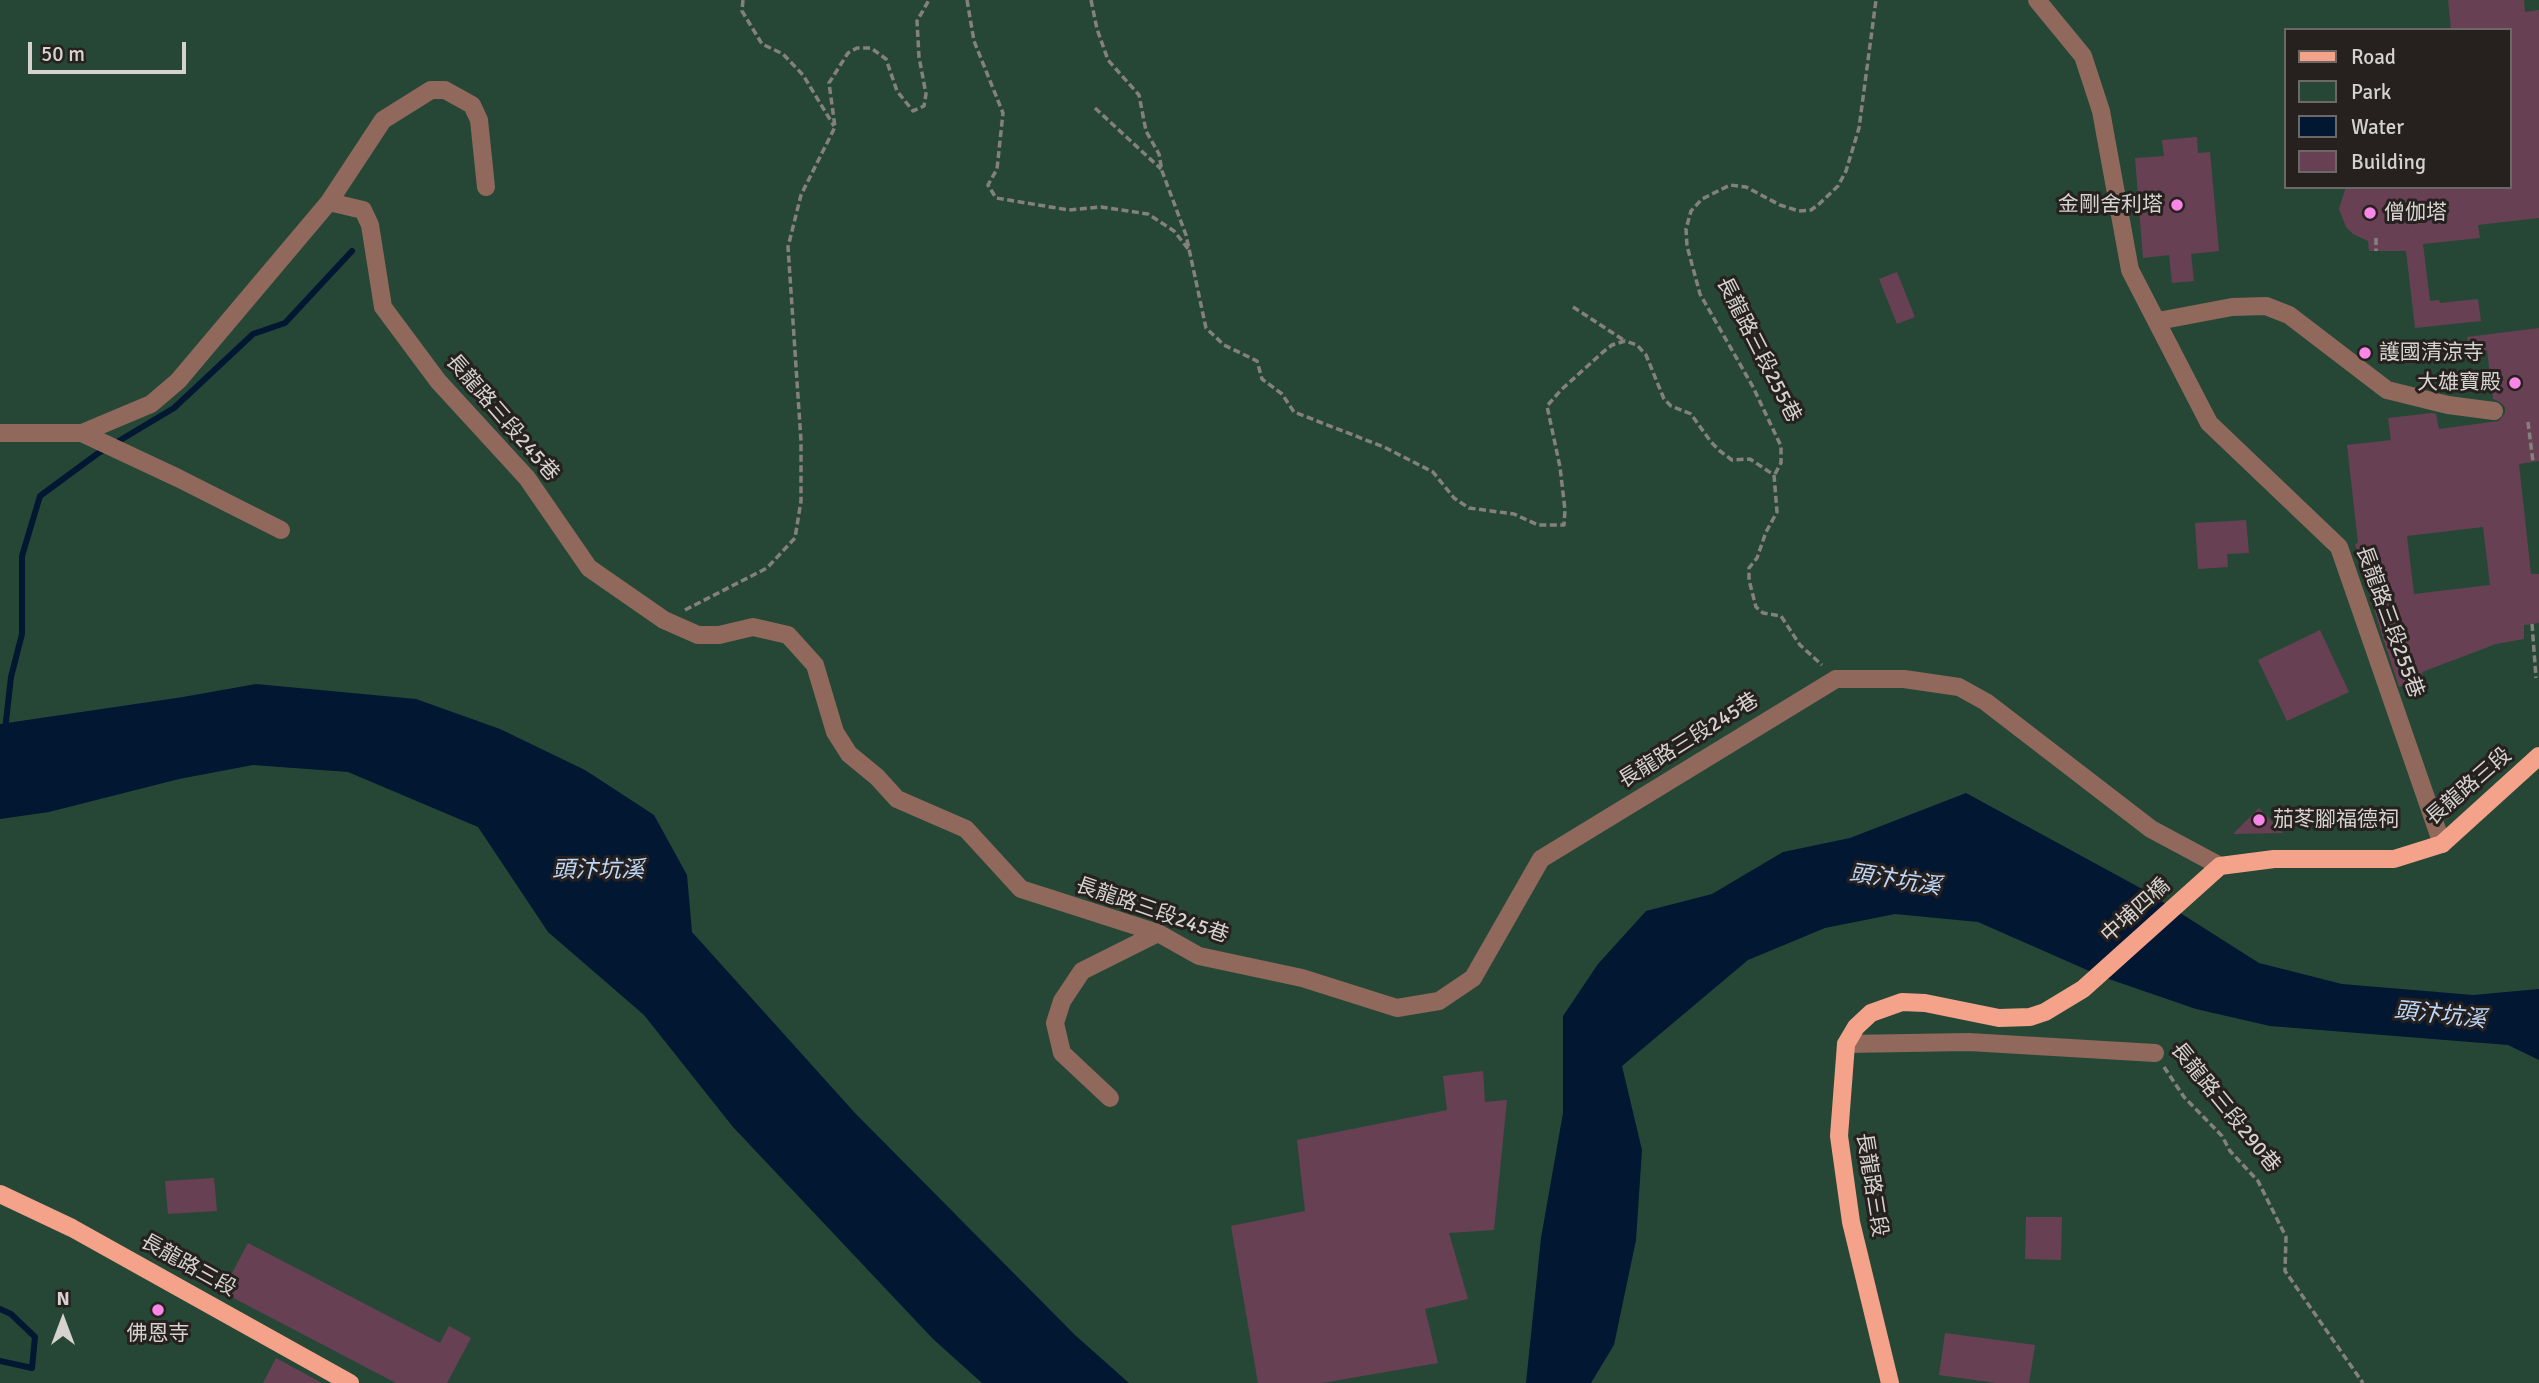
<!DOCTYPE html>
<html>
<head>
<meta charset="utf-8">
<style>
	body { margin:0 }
	#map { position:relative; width:2539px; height:1383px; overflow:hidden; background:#302b27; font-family:Signika,sans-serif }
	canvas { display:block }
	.legend { position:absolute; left:2284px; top:28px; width:228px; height:161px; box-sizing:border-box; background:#26211e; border:2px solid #6c6865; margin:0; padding:9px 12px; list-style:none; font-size:21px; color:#d5d2cf }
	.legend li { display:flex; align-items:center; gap:14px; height:35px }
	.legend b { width:35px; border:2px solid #6c6865 }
	.north { position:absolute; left:28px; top:1285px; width:70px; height:70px; -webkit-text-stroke:5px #26211e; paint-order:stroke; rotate:0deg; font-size:19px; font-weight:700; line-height:28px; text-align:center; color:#d5d2cf }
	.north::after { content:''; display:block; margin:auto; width:24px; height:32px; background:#d5d2cf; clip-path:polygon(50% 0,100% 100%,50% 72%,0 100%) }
	.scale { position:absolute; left:28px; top:42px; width:158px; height:32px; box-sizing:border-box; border:4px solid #d5d2cf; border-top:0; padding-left:9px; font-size:21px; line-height:24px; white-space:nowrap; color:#d5d2cf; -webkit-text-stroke:5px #26211e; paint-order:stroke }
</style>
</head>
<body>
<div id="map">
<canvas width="2539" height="1383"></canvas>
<ul class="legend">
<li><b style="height:9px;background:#f4a38a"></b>Road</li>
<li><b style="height:19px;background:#264736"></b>Park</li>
<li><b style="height:19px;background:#011732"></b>Water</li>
<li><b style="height:19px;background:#684054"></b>Building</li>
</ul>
<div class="north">N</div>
<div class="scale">50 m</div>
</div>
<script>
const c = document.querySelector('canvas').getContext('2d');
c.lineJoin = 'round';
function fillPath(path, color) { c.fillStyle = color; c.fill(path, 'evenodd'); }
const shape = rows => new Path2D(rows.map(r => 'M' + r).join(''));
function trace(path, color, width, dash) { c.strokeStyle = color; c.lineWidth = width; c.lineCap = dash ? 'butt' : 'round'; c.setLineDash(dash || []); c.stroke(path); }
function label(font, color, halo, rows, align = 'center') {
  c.font = font + ' Signika,"Noto Sans TC",sans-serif'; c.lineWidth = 6; c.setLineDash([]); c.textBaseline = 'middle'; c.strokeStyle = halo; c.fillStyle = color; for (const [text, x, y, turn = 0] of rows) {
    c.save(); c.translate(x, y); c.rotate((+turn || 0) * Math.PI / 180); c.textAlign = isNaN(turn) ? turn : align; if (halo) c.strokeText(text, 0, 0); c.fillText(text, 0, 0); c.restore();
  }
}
const green = shape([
	[0,0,2539,0,2539,1383,0,1383],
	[2285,30,2509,30,2509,187,2285,187]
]);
const water = shape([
	[256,684,416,699,500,729,585,770,654,815,687,875,692,932,855,1113,1075,1335,1129,1383,982,1383,933,1339,733,1127,644,1015,548,932,478,827,348,772,253,765,179,779,49,812,0,819,0,724,183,697],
	[1966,793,2144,890,2259,963,2342,984,2473,995,2539,989,2539,1060,2508,1045,2270,1026,2196,1009,2103,977,1978,922,1895,914,1825,928,1748,960,1622,1066,1642,1150,1636,1240,1614,1345,1591,1383,1526,1383,1541,1238,1563,1113,1563,1016,1598,964,1646,911,1712,894,1783,852,1850,838]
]);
const stream = shape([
	[5,730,11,677,22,634,22,556,40,496,97,454,174,408,253,334,285,323,352,251],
	[0,1309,11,1314,35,1337,32,1368,0,1361]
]);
const building = shape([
	[2448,0,2524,0,2525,12,2539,10,2539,218,2478,225,2480,238,2423,244,2430,301,2439,300,2440,303,2478,299,2481,321,2415,328,2406,251,2369,251,2368,241,2353,234,2346,227,2339,209,2346,187,2509,187,2509,30,2451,30],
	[2197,137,2198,153,2210,152,2219,251,2191,254,2194,281,2172,283,2169,255,2143,258,2135,158,2164,156,2162,140],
	[1897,272,1915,317,1897,324,1879,279],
	[2539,328,2539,461,2519,464,2531,574,2539,574,2539,623,2524,625,2524,639,2496,644,2422,672,2423,678,2399,687,2381,632,2355,544,2358,543,2347,445,2391,440,2388,418,2432,413,2436,414,2439,429,2499,421,2505,413,2505,407,2500,402,2493,399,2487,350,2469,352,2467,337],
	[2483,527,2490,585,2414,594,2407,536],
	[2246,520,2249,553,2227,554,2228,567,2198,569,2195,523],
	[2320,630,2349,692,2287,721,2258,660],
	[2259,808,2283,833,2233,834],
	[1483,1071,1485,1102,1507,1100,1494,1230,1449,1233,1468,1299,1425,1309,1438,1363,1322,1383,1258,1383,1231,1226,1305,1211,1297,1140,1447,1110,1443,1076],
	[214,1178,217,1211,168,1214,165,1181],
	[2026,1217,2062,1217,2061,1260,2025,1259],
	[248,1243,440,1343,449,1326,471,1338,447,1383,396,1383,222,1292],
	[1945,1333,2035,1345,2029,1383,1996,1383,1939,1375],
	[276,1358,322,1383,263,1383]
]);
const path = shape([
	[743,0,742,11,762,44,783,54,803,75,834,126],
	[967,0,974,41,1003,113,997,169,988,185,996,198,1069,210,1101,207,1148,214,1174,231,1189,250],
	[1091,0,1097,29,1108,60,1139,95,1146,131,1159,154,1162,171,1186,235,1206,328,1224,345,1257,361,1262,379,1282,394,1294,412,1384,447,1433,472,1454,498,1469,508,1514,514,1538,525,1564,525,1565,510,1560,467,1547,406,1561,390,1603,352,1612,345,1625,341,1637,345,1646,355,1664,399,1671,406,1691,414,1711,442,1720,451,1732,460,1750,459,1774,475],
	[1095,108,1161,169],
	[2376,238,2376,251],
	[1573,307,1625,341],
	[2528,422,2533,462],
	[1775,474,1781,463,1781,446,1753,387,1700,294,1687,246,1686,229,1691,211,1702,199,1730,185,1746,187,1780,205,1799,211,1811,210,1818,205,1838,186,1846,171,1859,128,1876,0],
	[1774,475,1777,512,1766,532,1757,558,1749,568,1749,580,1756,607,1763,613,1781,616,1800,645,1822,665],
	[685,610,767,568,795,538,801,501,801,441,788,247,801,195,835,127,829,83,848,53,857,48,871,48,886,59,897,91,913,111,924,106,926,94,919,57,917,21,929,0],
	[2532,624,2536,678],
	[2164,1067,2184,1097,2222,1136,2230,1151,2258,1181,2286,1237,2285,1271,2363,1383]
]);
const minor = shape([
	[2037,0,2083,56,2101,111,2130,270,2209,423,2339,547,2442,844],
	[329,202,383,120,431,90,445,90,472,105,479,120,486,187],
	[2158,321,2232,307,2266,306,2289,315,2387,390,2448,405,2494,411],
	[0,433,82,433,151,404,178,381,329,202,363,210,370,225,383,307,438,381,527,478,589,568,664,620,698,635,719,635,753,627,788,635,815,665,835,732,849,754,877,777,897,799,966,829,1021,889,1158,933,1199,956,1302,978,1397,1008,1439,1001,1473,978,1541,859,1836,679,1904,679,1959,687,1986,702,2151,829,2220,866],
	[82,433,178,478,281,530],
	[1846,1044,1969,1042,2155,1053],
	[1110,1098,1062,1053,1055,1023,1062,1001,1082,971,1158,933]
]);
const major = shape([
	[0,1194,72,1228,350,1383],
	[1890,1383,1851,1222,1839,1136,1846,1044,1856,1027,1871,1013,1902,1002,1925,1003,1999,1018,2030,1017,2045,1012,2083,989,2220,866,2274,859,2394,859,2442,844,2539,756]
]);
const markers = [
	[2177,205,7,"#fa87e7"],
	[2370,213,7,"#fa87e7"],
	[2365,353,7,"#fa87e7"],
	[2515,383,7,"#fa87e7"],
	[2259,820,7,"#fa87e7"],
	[158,1310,7,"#fa87e7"]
];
const poiNames = [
	["金剛舍利塔",2163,205,"right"],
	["僧伽塔",2384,213],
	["護國清涼寺",2379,353],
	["大雄寶殿",2501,383,"right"],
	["茄苳腳福德祠",2273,820],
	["佛恩寺",158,1334,"center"]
];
const streetNames = [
	["長龍路三段255巷",1758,350,63],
	["長龍路三段245巷",502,418,49],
	["長龍路三段255巷",2389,622,70],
	["長龍路三段245巷",1689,741,-32],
	["長龍路三段",2469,787,-41],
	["長龍路三段245巷",1152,911,19],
	["中埔四橋",2136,911,-42],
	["長龍路三段290巷",2225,1108,51],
	["長龍路三段",1871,1185,81],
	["長龍路三段",188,1266,29]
];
const waterNames = [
	["頭汴坑溪",598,871],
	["頭汴坑溪",1895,881,9],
	["頭汴坑溪",2440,1016,6]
];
fillPath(green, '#264736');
fillPath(water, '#011732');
trace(stream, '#011732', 6);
fillPath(building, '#684054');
trace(path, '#84807d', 3.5, [7, 3.5]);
trace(minor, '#90695c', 18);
trace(major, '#f4a38a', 18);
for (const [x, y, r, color] of markers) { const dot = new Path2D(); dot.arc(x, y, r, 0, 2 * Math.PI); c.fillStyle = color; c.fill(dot); trace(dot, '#26211e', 2.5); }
label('21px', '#d5d2cf', '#26211e', poiNames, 'left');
label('21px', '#d5d2cf', '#26211e', streetNames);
label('italic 23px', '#bdd8fa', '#26211e', waterNames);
</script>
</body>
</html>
